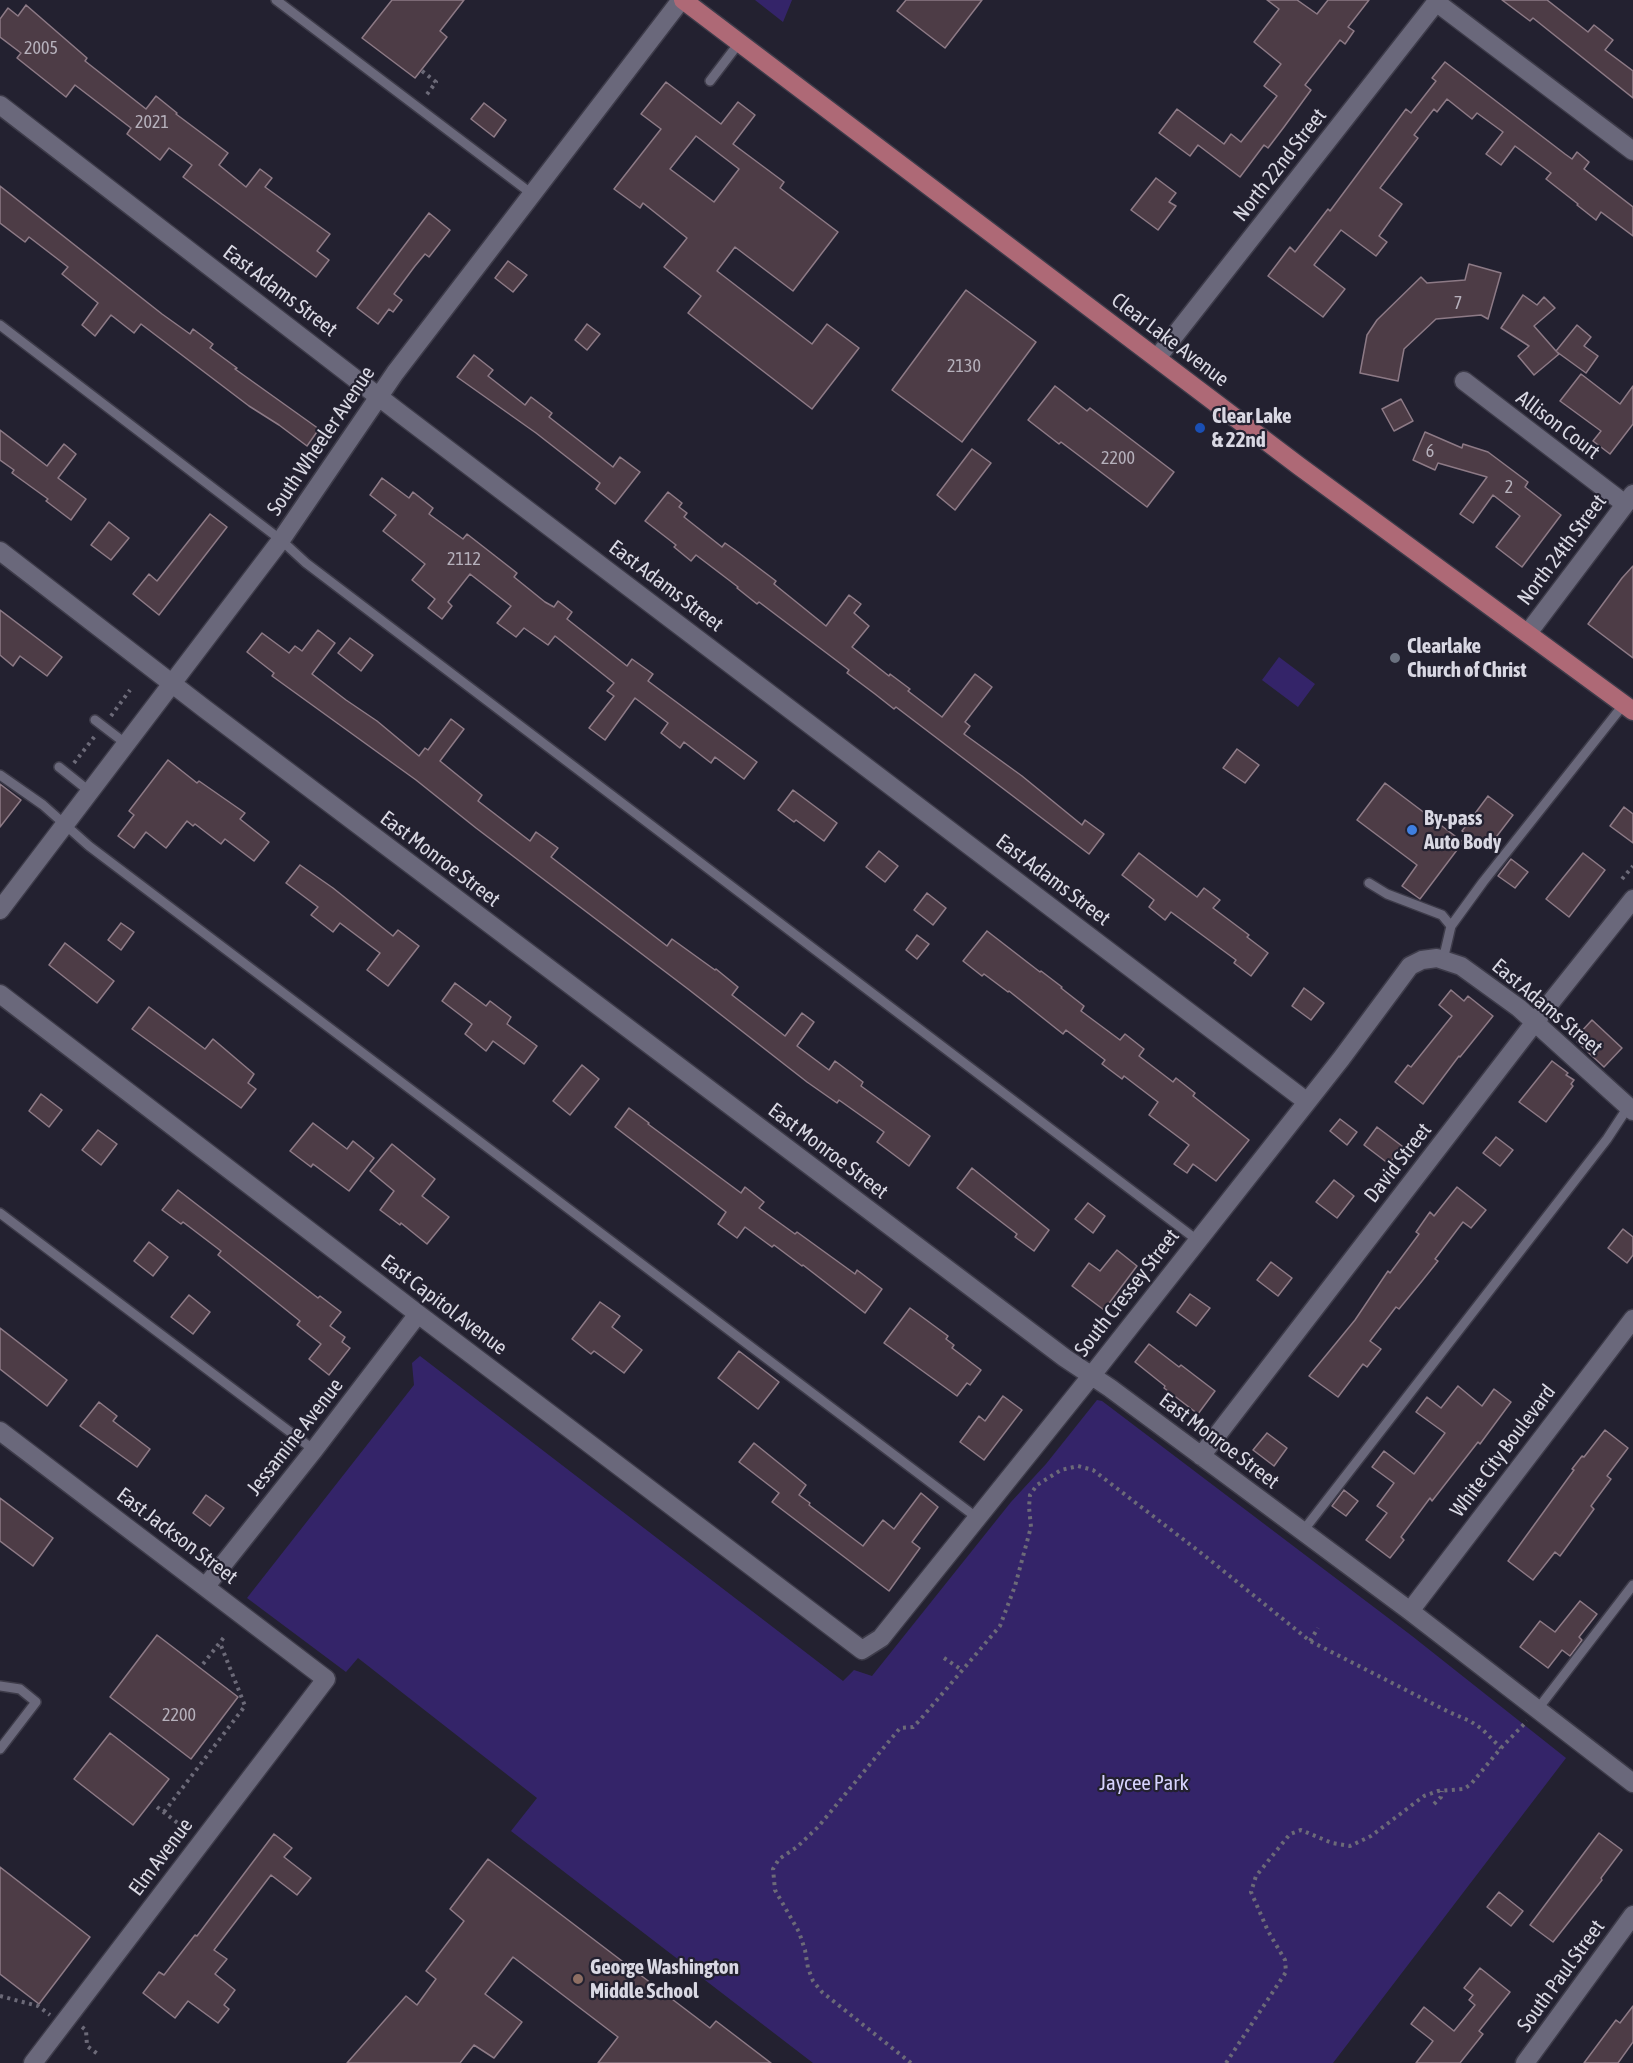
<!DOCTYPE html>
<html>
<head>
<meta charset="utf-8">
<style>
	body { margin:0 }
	canvas { display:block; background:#232130 }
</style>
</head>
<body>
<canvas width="1633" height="2063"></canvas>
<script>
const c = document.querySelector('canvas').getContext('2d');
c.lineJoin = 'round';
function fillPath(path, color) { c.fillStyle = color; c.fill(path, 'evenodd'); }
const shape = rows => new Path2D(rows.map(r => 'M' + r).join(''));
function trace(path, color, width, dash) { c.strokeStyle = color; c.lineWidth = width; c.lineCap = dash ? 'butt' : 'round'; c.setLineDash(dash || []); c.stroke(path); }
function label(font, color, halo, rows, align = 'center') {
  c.font = font + ' "Asap Condensed",sans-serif'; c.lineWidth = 4.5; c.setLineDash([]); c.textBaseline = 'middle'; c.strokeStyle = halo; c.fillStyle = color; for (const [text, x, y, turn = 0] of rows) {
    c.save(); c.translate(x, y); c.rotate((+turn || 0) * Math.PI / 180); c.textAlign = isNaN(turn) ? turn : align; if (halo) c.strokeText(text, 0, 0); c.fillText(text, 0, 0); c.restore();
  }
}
const green = shape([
	[755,0,792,0,783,22],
	[1279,657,1315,684,1298,707,1262,680],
	[420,1356,843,1681,854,1670,872,1676,1011,1502,1046,1464,1097,1400,1102,1401,1412,1636,1566,1758,1333,2063,813,2063,511,1831,537,1798,358,1658,346,1672,247,1598,414,1385,412,1363]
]);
const building = shape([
	[392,0,464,0,440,31,447,37,415,78,362,38,392,0],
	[906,0,982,0,945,48,897,11,906,0],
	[1267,0,1297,0,1317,14,1328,0,1369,0,1348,27,1354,31,1345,44,1340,40,1305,85,1311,90,1284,127,1268,148,1264,145,1240,177,1198,145,1190,156,1159,133,1177,109,1224,144,1231,134,1241,142,1277,96,1264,86,1281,64,1254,42,1279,9,1267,0],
	[1502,0,1547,0,1588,32,1594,25,1613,40,1605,50,1633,71,1633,98,1533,18,1530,21,1502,0],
	[26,5,87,58,85,61,146,109,156,96,177,113,176,114,228,153,219,165,246,187,260,169,272,178,265,187,330,234,317,251,329,260,316,277,183,177,192,165,169,148,160,160,127,134,131,128,75,85,66,97,17,58,21,53,0,37,0,19,8,8,18,16,26,5],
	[1445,62,1565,154,1572,159,1577,152,1589,162,1584,169,1633,207,1633,236,1601,212,1596,220,1577,205,1578,204,1546,179,1551,173,1515,146,1501,165,1486,154,1503,132,1477,113,1472,119,1447,99,1437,112,1434,109,1414,135,1418,138,1380,188,1402,204,1379,236,1387,242,1376,256,1341,230,1314,265,1345,289,1323,317,1268,276,1290,247,1295,252,1328,209,1330,211,1406,109,1411,113,1436,81,1432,78,1445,62],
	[666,82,721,124,738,102,755,115,733,144,784,182,780,188,838,232,793,291,735,247,717,271,812,344,827,324,859,348,812,409,688,313,701,296,664,267,687,238,643,203,640,208,614,189,661,129,641,114,666,82],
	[696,136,739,169,714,202,670,169,696,136],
	[484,103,506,120,494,137,471,119,484,103],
	[1156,178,1176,193,1169,202,1176,206,1158,230,1131,210,1156,178],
	[0,186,162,314,190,334,193,329,213,344,210,348,237,368,235,369,319,429,307,446,279,425,249,406,141,324,134,333,111,315,95,336,82,325,98,303,62,274,68,267,29,237,25,242,0,223,0,186],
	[429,213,450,230,429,257,425,254,415,266,394,294,402,300,393,312,389,309,378,324,357,308,429,213],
	[508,261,527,275,513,292,495,278,508,261],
	[1469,264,1501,273,1488,319,1481,315,1436,319,1404,349,1398,381,1360,373,1367,335,1377,320,1421,277,1427,283,1465,280,1469,264],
	[966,290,1036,342,962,442,892,390,966,290],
	[1523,295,1537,305,1544,297,1555,308,1534,326,1556,351,1577,325,1591,337,1584,346,1598,356,1586,373,1557,352,1559,354,1534,375,1518,356,1529,346,1501,328,1523,295],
	[587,324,600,334,587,350,575,340,587,324],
	[474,355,493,370,488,376,525,405,531,397,552,413,549,417,613,467,620,457,640,472,615,504,596,489,600,483,536,433,457,377,474,355],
	[1581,374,1620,404,1633,386,1633,424,1610,454,1593,441,1601,431,1560,401,1581,374],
	[1055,386,1087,411,1090,408,1174,472,1147,507,1061,442,1059,444,1028,420,1055,386],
	[1401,399,1413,421,1394,431,1382,409,1401,399],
	[0,430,47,466,64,444,76,454,58,478,86,499,71,520,46,501,48,499,12,473,14,470,0,460,0,430],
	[1425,432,1462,448,1463,444,1488,452,1528,482,1525,487,1561,515,1522,567,1496,547,1520,516,1493,495,1473,523,1460,514,1487,477,1438,463,1435,470,1413,460,1425,432],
	[972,449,991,463,955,510,937,495,972,449],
	[382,478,409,498,413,492,433,508,429,514,463,539,467,534,517,573,514,577,545,602,554,607,558,601,572,612,567,619,627,666,632,659,653,674,648,681,757,762,744,779,715,757,711,763,684,742,680,748,661,733,668,723,635,698,605,740,589,728,614,696,607,691,614,683,555,636,548,645,524,628,516,637,497,623,511,606,470,574,448,602,452,606,442,619,428,608,435,599,412,580,425,564,383,531,396,515,370,495,382,478],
	[668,492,682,503,679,507,687,513,684,517,722,547,725,543,735,550,776,581,774,584,826,626,849,595,861,604,854,613,869,626,852,647,889,676,890,674,910,689,908,691,942,717,975,674,992,687,965,722,970,726,964,734,1022,776,1082,825,1085,820,1104,834,1089,854,896,707,894,709,875,694,847,673,849,670,759,602,757,604,737,588,738,587,696,555,691,561,674,547,676,545,645,521,668,492],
	[210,514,227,527,159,615,133,594,149,574,157,581,210,514],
	[109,522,129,538,111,560,91,545,109,522],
	[1633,566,1633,658,1588,624,1622,578,1633,566],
	[0,610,62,657,47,676,20,656,13,666,0,655,0,610],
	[318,630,335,643,312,674,346,700,377,721,419,756,425,748,428,750,451,719,464,729,440,761,482,795,478,801,530,841,536,832,558,848,551,857,667,946,672,939,715,970,716,969,738,987,732,995,785,1036,802,1013,814,1022,797,1046,829,1070,835,1061,863,1082,861,1086,930,1136,909,1166,877,1142,884,1132,839,1100,837,1103,807,1082,688,989,476,828,416,780,272,676,274,673,247,652,262,633,289,653,295,646,302,651,318,630],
	[350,638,373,655,361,671,338,653,350,638],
	[1237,749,1259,765,1245,783,1223,768,1237,749],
	[168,760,197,783,199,781,245,813,240,819,269,842,254,861,225,839,221,844,195,824,193,826,187,821,166,848,146,832,134,848,118,836,134,815,129,811,168,760],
	[1385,783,1463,842,1420,899,1402,886,1417,865,1357,820,1385,783],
	[0,784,21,800,0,827,0,784],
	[793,790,837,823,824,841,796,820,794,822,778,810,793,790],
	[1488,796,1513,815,1487,849,1462,831,1488,796],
	[1624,807,1633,814,1633,843,1610,826,1624,807],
	[879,851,898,866,885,882,866,867,879,851],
	[1139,853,1197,897,1204,888,1220,900,1213,908,1249,935,1247,937,1268,953,1251,976,1234,963,1236,960,1171,912,1165,920,1149,907,1154,900,1122,875,1139,853],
	[1583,853,1605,870,1569,917,1546,899,1583,853],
	[1511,859,1528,872,1515,888,1498,876,1511,859],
	[300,865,333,888,393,936,398,930,419,946,388,986,367,970,380,953,340,923,333,932,311,915,318,907,286,883,300,865],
	[927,893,946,908,933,925,914,910,927,893],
	[121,923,134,932,121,950,108,940,121,923],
	[987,931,1040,972,1041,971,1062,987,1061,988,1084,1006,1081,1011,1120,1040,1125,1034,1144,1049,1139,1056,1173,1082,1176,1078,1195,1093,1193,1096,1249,1140,1216,1181,1193,1164,1187,1173,1174,1164,1189,1145,1149,1115,1158,1102,1124,1076,1122,1079,1102,1064,1105,1060,1066,1030,1063,1034,1009,991,1008,992,984,974,982,976,963,961,987,931],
	[917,935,929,944,917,959,906,950,917,935],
	[65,943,114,981,97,1003,49,965,65,943],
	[455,983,486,1006,490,1001,511,1017,507,1024,537,1046,524,1064,493,1041,486,1051,465,1034,472,1024,442,1001,455,983],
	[1304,988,1324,1003,1311,1020,1292,1006,1304,988],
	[1451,990,1464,1001,1468,996,1493,1016,1460,1057,1459,1056,1423,1104,1395,1082,1408,1065,1411,1067,1452,1016,1439,1005,1451,990],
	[149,1007,205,1049,213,1039,254,1074,248,1083,256,1089,241,1108,132,1029,149,1007],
	[1592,1020,1622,1048,1604,1067,1577,1042,1582,1036,1579,1034,1592,1020],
	[1552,1061,1568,1073,1566,1075,1574,1080,1571,1084,1573,1086,1546,1122,1519,1102,1552,1061],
	[582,1065,599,1079,570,1115,553,1101,582,1065],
	[41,1094,62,1110,49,1127,29,1111,41,1094],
	[629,1108,649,1123,648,1124,741,1193,745,1187,764,1202,759,1208,795,1234,797,1232,855,1274,857,1270,882,1289,865,1313,803,1265,802,1266,774,1245,772,1247,745,1227,737,1238,718,1224,726,1212,615,1127,629,1108],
	[1340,1119,1357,1132,1347,1145,1330,1131,1340,1119],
	[313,1123,347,1149,353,1141,374,1158,349,1191,313,1164,311,1167,290,1151,313,1123],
	[1377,1127,1402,1146,1389,1164,1364,1145,1377,1127],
	[98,1130,117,1144,101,1165,82,1150,98,1130],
	[1496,1137,1513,1150,1500,1166,1483,1153,1496,1137],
	[392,1144,435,1179,422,1196,449,1217,427,1244,401,1223,400,1225,380,1210,394,1191,370,1171,392,1144],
	[972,1168,1049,1230,1034,1251,1015,1237,1017,1234,957,1188,972,1168],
	[1334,1180,1354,1196,1337,1218,1316,1202,1334,1180],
	[1457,1187,1486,1210,1471,1228,1463,1222,1435,1259,1438,1261,1422,1281,1399,1309,1396,1307,1370,1341,1381,1349,1367,1367,1363,1364,1338,1397,1309,1376,1355,1320,1388,1271,1390,1273,1419,1234,1416,1232,1430,1212,1434,1216,1457,1187],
	[178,1190,318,1298,320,1296,341,1312,330,1326,345,1337,342,1342,350,1348,329,1375,309,1359,321,1344,297,1325,300,1321,218,1255,221,1251,183,1222,181,1224,162,1210,178,1190],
	[1088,1203,1105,1216,1093,1233,1075,1219,1088,1203],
	[1623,1229,1633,1237,1633,1255,1627,1263,1608,1248,1623,1229],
	[149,1242,168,1257,153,1276,134,1261,149,1242],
	[1117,1250,1137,1266,1104,1310,1072,1286,1089,1263,1100,1271,1117,1250],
	[1271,1262,1292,1278,1278,1296,1257,1280,1271,1262],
	[1190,1294,1210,1308,1196,1326,1177,1312,1190,1294],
	[189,1295,210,1312,193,1334,171,1317,189,1295],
	[600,1302,620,1316,612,1327,642,1350,624,1373,594,1351,591,1354,572,1339,600,1302],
	[910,1308,948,1336,946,1339,954,1345,952,1348,981,1370,970,1385,967,1383,957,1396,884,1343,910,1308],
	[0,1328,67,1380,47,1406,0,1369,0,1328],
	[1149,1344,1179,1367,1181,1365,1215,1391,1198,1414,1164,1388,1165,1386,1135,1362,1149,1344],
	[739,1351,779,1382,758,1409,718,1378,739,1351],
	[1458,1386,1482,1406,1494,1389,1511,1402,1480,1444,1478,1442,1432,1501,1430,1498,1401,1537,1404,1540,1390,1558,1366,1540,1387,1513,1377,1506,1394,1483,1372,1467,1384,1451,1414,1474,1445,1433,1416,1412,1427,1397,1441,1408,1458,1386],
	[1003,1396,1022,1410,984,1460,960,1442,979,1416,985,1421,1003,1396],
	[99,1402,117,1416,113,1421,150,1449,137,1467,80,1426,99,1402],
	[1605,1430,1628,1448,1607,1476,1611,1479,1591,1506,1594,1509,1560,1556,1555,1552,1533,1580,1508,1561,1574,1470,1572,1469,1582,1456,1584,1457,1605,1430],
	[1267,1433,1287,1448,1274,1466,1253,1450,1267,1433],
	[754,1443,806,1485,799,1495,810,1503,809,1505,863,1546,883,1520,894,1529,921,1493,938,1507,912,1542,920,1548,889,1591,772,1502,779,1493,739,1462,754,1443],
	[1344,1490,1358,1501,1346,1516,1332,1506,1344,1490],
	[206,1495,224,1508,210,1526,193,1513,206,1495],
	[0,1498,53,1538,33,1566,0,1541,0,1498],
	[1580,1601,1597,1614,1579,1637,1582,1640,1570,1656,1562,1650,1548,1668,1520,1647,1540,1621,1555,1632,1580,1601],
	[157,1635,238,1697,191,1759,110,1697,157,1635],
	[110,1733,169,1779,133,1825,74,1779,110,1733],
	[1599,1833,1622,1850,1601,1878,1602,1880,1553,1942,1530,1925,1599,1833],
	[274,1834,292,1848,284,1857,311,1878,297,1895,271,1875,214,1950,227,1959,215,1974,235,1990,224,2005,229,2009,218,2023,188,2001,175,2018,143,1993,159,1972,164,1975,195,1935,197,1936,274,1834],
	[488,1859,710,2028,716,2021,771,2063,598,2063,618,2037,513,1957,485,1994,522,2022,494,2058,474,2045,460,2063,347,2063,406,1996,417,2005,436,1979,426,1971,464,1921,450,1909,488,1859],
	[0,1867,90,1937,39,2004,0,1974,0,1867],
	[1499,1892,1523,1911,1511,1926,1487,1907,1499,1892],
	[1480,1968,1510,1992,1479,2031,1483,2034,1460,2063,1416,2063,1433,2041,1411,2024,1424,2007,1454,2031,1475,2005,1469,2000,1473,1995,1464,1988,1480,1968],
	[1633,2006,1633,2042,1618,2063,1584,2063,1616,2020,1620,2023,1633,2006]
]);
const path = shape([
	[422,71,436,82,425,97],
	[111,716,130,690],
	[74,763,95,736],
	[1622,879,1633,866],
	[1310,1641,1318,1628],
	[944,1658,962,1670],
	[203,1664,225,1636],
	[1434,1804,1441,1797,1442,1791],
	[157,1807,188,1831],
	[164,1812,245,1706,220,1643],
	[0,1996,38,2006,50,2015],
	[82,2027,86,2030,87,2046,99,2055],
	[911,2063,822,1992,813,1981,808,1968,805,1950,799,1932,775,1890,773,1869,779,1859,797,1847,818,1827,900,1728,913,1727,919,1721,1000,1626,1015,1586,1031,1527,1029,1507,1030,1495,1037,1485,1061,1470,1078,1466,1093,1470,1205,1556,1310,1641,1449,1712,1470,1721,1482,1729,1501,1748],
	[1226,2063,1286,1972,1285,1960,1268,1931,1251,1892,1256,1876,1290,1834,1301,1830,1332,1843,1350,1846,1371,1836,1424,1796,1438,1791,1464,1789,1471,1784,1501,1748,1527,1721]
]);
const lane = shape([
	[276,0,532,194],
	[710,81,739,43],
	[0,325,281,540,306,563,1197,1240],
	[95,720,125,743],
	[59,767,89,791],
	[0,775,43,805,89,846,976,1517],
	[1369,883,1387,894,1442,915,1451,926],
	[1443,960,1451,926,1483,882,1624,704],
	[0,1213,314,1450],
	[1303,1531,1607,1139,1630,1104],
	[0,1686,20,1689,36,1702,0,1749],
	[1537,1710,1633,1585]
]);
const street = shape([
	[1436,2,1633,151],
	[0,105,401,414,1306,1101],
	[1157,358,1438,0],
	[1464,381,1625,504],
	[0,551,205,709,1065,1358,1110,1388,1410,1611,1633,1783],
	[1528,633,1633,494],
	[0,910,281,540,395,373,681,0],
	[0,994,418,1314,862,1650,881,1638,1092,1375,1341,1059,1410,966,1422,960,1437,958,1461,966,1519,1008,1633,1111],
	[0,1431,326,1679,33,2063],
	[1201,1456,1535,1022,1633,899],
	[206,1586,314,1450,418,1314],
	[1410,1611,1633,1319],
	[1525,2063,1633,1915]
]);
const primary = shape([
	[683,0,1299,466,1633,711]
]);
const markers = [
	[1200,428,6,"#1a4fb4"],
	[1395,658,6,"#6b7280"],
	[1412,830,6,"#3f7fe0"],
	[578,1979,6,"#8d6e63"]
];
const numberNames = [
	["2005",41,48],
	["2021",152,122],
	["7",1458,303],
	["2130",964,366],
	["6",1430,451],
	["2200",1118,458],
	["2",1509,487],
	["2112",464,559],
	["2200",179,1715]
];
const streetNames = [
	["North 22nd Street",1280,165,-52],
	["East Adams Street",280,291,37],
	["Clear Lake Avenue",1170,340,37],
	["Allison Court",1558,425,37],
	["South Wheeler Avenue",321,441,-56],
	["North 24th Street",1562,550,-53],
	["East Adams Street",666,586,37],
	["East Monroe Street",440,859,37],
	["East Adams Street",1053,880,37],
	["East Adams Street",1547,1007,40],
	["East Monroe Street",828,1151,37],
	["David Street",1398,1163,-52],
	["South Cressey Street",1127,1293,-52],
	["East Capitol Avenue",444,1305,37],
	["Jessamine Avenue",295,1437,-52],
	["East Monroe Street",1219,1441,37],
	["White City Boulevard",1503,1451,-53],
	["East Jackson Street",177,1536,37],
	["Elm Avenue",161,1857,-53],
	["South Paul Street",1561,1976,-54]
];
const poiNames = [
	["Clear Lake",1212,416],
	["& 22nd",1212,440],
	["Clearlake",1407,646],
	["Church of Christ",1407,670],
	["By-pass",1424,818],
	["Auto Body",1424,842],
	["George Washington",590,1967],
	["Middle School",590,1991]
];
const parkNames = [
	["Jaycee Park",1144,1783]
];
fillPath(green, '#342469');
fillPath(building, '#4d3c46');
trace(building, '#8d7a86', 1.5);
trace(lane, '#3d3b49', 12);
trace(street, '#3d3b49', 21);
trace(primary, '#3d3b49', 21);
trace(path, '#6c6a78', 4, [3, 4.5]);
trace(lane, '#6a687b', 9);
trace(street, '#6a687b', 18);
trace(primary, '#ae6976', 18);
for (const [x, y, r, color] of markers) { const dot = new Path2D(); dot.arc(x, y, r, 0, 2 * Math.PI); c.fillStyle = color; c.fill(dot); trace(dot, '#232130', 2); }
label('18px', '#b6b1bc', null, numberNames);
label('21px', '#d9d8e3', '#232130', streetNames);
label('bold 21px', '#d9d8e3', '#232130', poiNames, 'left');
label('21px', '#d7d3fe', '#232130', parkNames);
</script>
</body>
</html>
